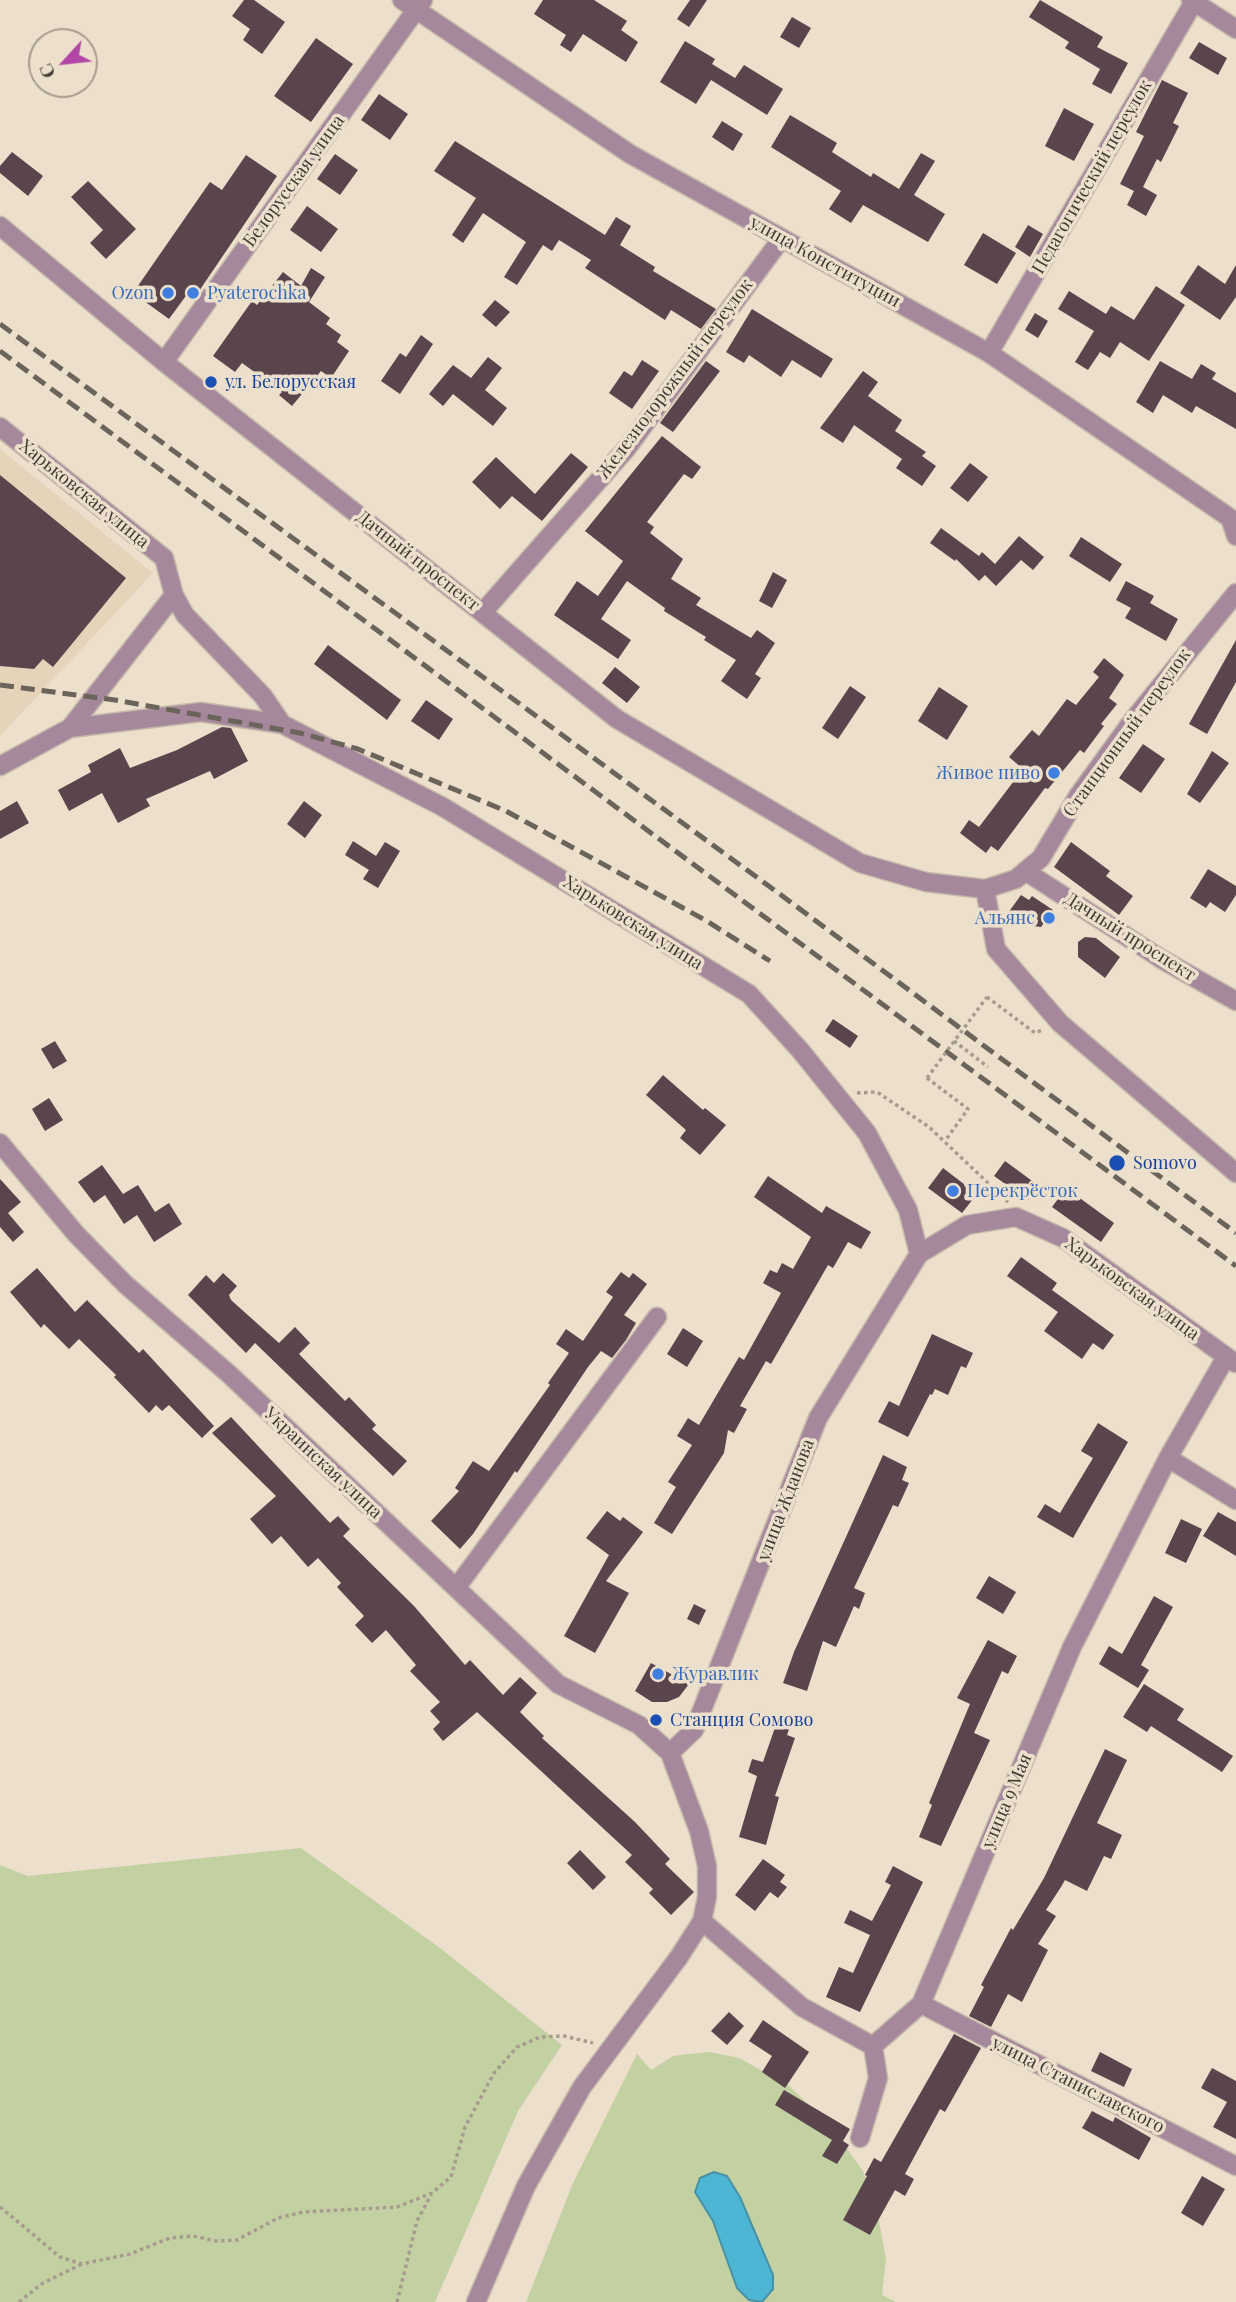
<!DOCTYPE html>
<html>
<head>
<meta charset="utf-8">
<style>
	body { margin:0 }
	#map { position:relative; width:1236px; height:2302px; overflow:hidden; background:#ecdfcc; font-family:"Playfair Display",serif }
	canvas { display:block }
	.north { position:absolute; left:28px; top:28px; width:70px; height:70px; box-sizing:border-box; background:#ecdfcc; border:2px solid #a79d8f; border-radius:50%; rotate:243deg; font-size:19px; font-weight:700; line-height:28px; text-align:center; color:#403b34 }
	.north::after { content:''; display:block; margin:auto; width:24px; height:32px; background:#b346a4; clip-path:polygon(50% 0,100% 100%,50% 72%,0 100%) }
</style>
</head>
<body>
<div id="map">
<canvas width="1236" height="2302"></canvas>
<div class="north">С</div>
</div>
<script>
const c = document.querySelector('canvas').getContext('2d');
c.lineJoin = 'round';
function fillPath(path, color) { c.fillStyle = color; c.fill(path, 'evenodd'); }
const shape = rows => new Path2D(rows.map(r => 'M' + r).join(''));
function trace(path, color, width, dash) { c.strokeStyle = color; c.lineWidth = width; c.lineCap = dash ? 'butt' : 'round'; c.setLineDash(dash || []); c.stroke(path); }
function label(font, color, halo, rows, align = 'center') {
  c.font = font + ' "Playfair Display",serif'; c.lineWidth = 7; c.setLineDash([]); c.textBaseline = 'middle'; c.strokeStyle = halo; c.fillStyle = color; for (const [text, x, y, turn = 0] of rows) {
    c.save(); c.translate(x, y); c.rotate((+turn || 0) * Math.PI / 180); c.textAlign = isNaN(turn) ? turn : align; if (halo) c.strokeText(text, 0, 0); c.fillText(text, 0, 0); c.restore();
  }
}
const built = shape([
	[0,449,153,573,0,736]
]);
const green = shape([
	[301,1848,440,1948,562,2045,518,2111,435,2302,0,2302,0,1865,28,1876],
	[709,2052,739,2058,788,2085,829,2124,863,2171,879,2221,886,2259,882,2295,896,2302,526,2302,573,2183,637,2054,651,2070,673,2056]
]);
const water = shape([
	[714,2172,727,2176,740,2197,773,2275,773,2289,762,2302,749,2300,737,2288,713,2221,695,2192,700,2178,714,2172]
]);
const building = shape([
	[244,0,254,0,285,22,262,54,243,40,250,29,232,16],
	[543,0,594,0,627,21,621,30,638,42,626,62,583,34,571,52,560,45,566,35,534,14],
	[690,0,707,0,689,27,677,19],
	[1040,0,1103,37,1097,47,1128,63,1111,94,1092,84,1100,69,1065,48,1069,42,1029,17],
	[792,17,811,28,799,48,780,37],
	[316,38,353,64,311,122,274,96],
	[685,41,715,59,712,64,735,78,744,65,783,89,767,115,711,80,696,104,660,82],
	[1199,42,1227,58,1218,75,1189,58],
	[1162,80,1188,93,1173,123,1179,126,1161,162,1157,159,1143,187,1157,195,1146,216,1127,205,1134,191,1120,184,1144,136,1136,132],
	[379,94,408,114,390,140,361,120],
	[1064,108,1094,124,1074,161,1045,146],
	[790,115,837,143,832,152,871,177,873,173,899,189,921,153,935,161,914,195,945,214,928,242,863,205,851,223,829,209,841,191,771,147],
	[722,121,743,134,733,151,712,137],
	[455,141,605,235,616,217,631,226,620,245,655,267,653,271,716,309,701,329,671,310,665,320,585,268,591,260,559,240,552,251,543,245,517,285,504,277,526,242,483,213,463,243,452,235,476,198,434,171],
	[12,152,43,176,28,196,0,173,0,166],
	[335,154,358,170,340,195,317,179],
	[246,155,277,176,195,297,188,293,169,319,133,293,210,182,222,190],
	[88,181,136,229,106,259,90,243,103,230,71,197],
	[307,206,338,229,321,252,290,230],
	[1028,225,1043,234,1030,257,1015,247],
	[983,233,1016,253,997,284,964,265],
	[1198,265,1225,284,1236,265,1236,297,1220,320,1180,293],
	[311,268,325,277,309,302,330,318,326,324,341,335,337,342,349,351,331,378,321,371,292,406,279,395,282,392,242,363,235,372,213,356,252,301,257,305,283,272,301,286],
	[1156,286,1185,305,1149,361,1120,342,1110,358,1100,352,1088,370,1075,362,1094,331,1058,309,1069,291,1106,314,1111,306,1134,320],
	[495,300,510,312,496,327,482,315],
	[752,309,833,359,821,378,792,360,781,377,749,355,744,363,726,352],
	[1035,313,1048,321,1038,338,1025,330],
	[421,335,433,344,400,394,381,381,400,353,406,357],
	[488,357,502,368,485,390,507,408,493,426,453,394,443,406,429,394,453,365,471,378],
	[642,360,659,371,632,409,609,393,624,371,632,376],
	[706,361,720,371,673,432,660,423],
	[1160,361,1192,379,1201,364,1216,373,1212,379,1236,393,1236,429,1196,406,1192,413,1163,395,1153,413,1136,402],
	[863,371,878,382,868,396,902,420,895,431,926,452,922,456,936,466,922,486,896,468,902,459,854,425,843,443,820,428],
	[662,436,701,467,692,479,684,474,647,522,654,527,650,533,683,559,671,579,701,598,696,605,751,638,757,630,775,643,755,674,761,678,747,699,721,681,736,660,704,640,706,637,664,611,665,608,627,581,601,619,631,640,618,659,554,615,577,581,598,596,623,561,585,531],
	[571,453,588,467,542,521,512,496,500,509,472,482,496,457,535,494],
	[970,463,988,477,968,502,950,488],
	[0,475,126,578,53,667,43,659,34,669,0,666],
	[941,528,979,556,982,552,995,564,1019,536,1044,557,1033,570,1021,560,996,586,985,575,979,581,956,559,955,561,930,543],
	[1081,537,1122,564,1110,582,1069,556],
	[773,572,787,580,772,608,759,601],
	[1126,581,1154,596,1150,603,1178,619,1166,641,1125,618,1131,608,1116,600],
	[1236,640,1236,682,1207,734,1189,724],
	[328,645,401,700,387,720,314,664],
	[1104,658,1124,675,1109,698,1117,704,1101,724,1104,726,1084,753,1080,750,1048,789,1045,788,998,851,991,846,986,853,960,833,969,820,979,827,1023,769,1009,757,1032,730,1039,736,1067,699,1076,705,1099,677,1093,672],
	[615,667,640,687,627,703,602,683],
	[850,686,866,697,838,739,822,728],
	[939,687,968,706,947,740,918,721],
	[426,700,453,719,439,740,411,721],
	[222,727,231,728,248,761,214,779,210,771,146,799,150,806,118,823,102,793,69,811,58,790,91,772,88,765,120,748,130,768,177,750],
	[1143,744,1165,759,1141,793,1119,778],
	[1212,751,1229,763,1200,803,1187,794],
	[17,801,29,823,0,839,0,811],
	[304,801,322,815,305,838,287,824],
	[353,841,376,856,385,842,400,851,378,888,363,879,369,870,345,855],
	[1071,842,1110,871,1106,876,1133,896,1119,915,1054,867],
	[1208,869,1236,886,1236,895,1225,912,1210,902,1206,908,1190,898],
	[1021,895,1029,900,1032,896,1053,910,1041,927,1025,925,1008,913],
	[1085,937,1096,938,1120,957,1105,978,1078,957,1078,942],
	[833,1019,858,1036,850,1048,825,1031],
	[55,1041,67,1061,53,1069,41,1049],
	[663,1075,703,1110,705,1108,726,1125,700,1155,680,1138,686,1130,646,1095],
	[49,1098,63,1120,45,1131,32,1109],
	[1005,1161,1039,1186,1028,1200,994,1176],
	[102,1165,123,1194,138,1185,155,1212,169,1203,182,1224,154,1242,137,1215,124,1224,105,1195,94,1203,78,1182],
	[943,1168,977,1194,962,1213,928,1188],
	[768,1176,822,1213,826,1206,871,1232,861,1249,848,1242,833,1268,828,1265,771,1364,766,1361,740,1406,747,1409,734,1433,728,1430,724,1453,672,1534,654,1523,676,1487,668,1482,692,1445,677,1436,688,1418,699,1425,739,1357,744,1360,781,1293,763,1283,770,1270,777,1273,782,1263,793,1269,811,1237,754,1197],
	[0,1179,21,1202,8,1213,24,1232,13,1242,0,1227],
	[1066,1188,1114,1223,1101,1242,1052,1207],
	[1021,1257,1057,1283,1052,1290,1114,1335,1103,1350,1093,1343,1082,1359,1044,1331,1058,1312,1007,1276],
	[37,1268,75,1312,87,1300,139,1353,143,1349,214,1426,202,1438,169,1405,162,1411,156,1405,149,1413,114,1377,116,1375,79,1339,69,1349,44,1324,41,1328,10,1292],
	[621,1272,629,1278,633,1273,647,1284,624,1315,636,1323,626,1340,612,1358,601,1351,588,1367,517,1473,515,1471,473,1534,460,1549,431,1521,459,1491,455,1488,473,1461,489,1471,550,1385,548,1383,569,1353,556,1344,566,1329,583,1341,613,1297,606,1292],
	[223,1273,237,1286,229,1295,231,1300,279,1343,295,1327,310,1343,299,1354,345,1401,349,1397,376,1425,372,1429,407,1461,393,1476,255,1343,246,1353,188,1295,206,1275,214,1283],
	[683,1328,703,1341,687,1367,667,1354],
	[932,1334,973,1353,966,1368,961,1366,948,1395,935,1389,932,1395,930,1394,908,1437,878,1422,889,1401,899,1406],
	[231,1417,330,1523,338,1516,350,1529,343,1536,414,1606,465,1665,470,1660,503,1695,520,1677,537,1693,520,1712,544,1736,542,1738,635,1822,670,1859,665,1864,694,1892,671,1915,649,1893,653,1889,625,1862,632,1855,477,1712,443,1741,433,1729,440,1722,430,1711,440,1702,410,1671,416,1665,386,1630,372,1643,355,1625,364,1616,337,1587,341,1583,318,1558,308,1567,281,1536,272,1544,250,1519,276,1496,212,1433],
	[1098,1423,1128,1442,1073,1538,1037,1517,1045,1504,1060,1513,1093,1458,1081,1451],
	[883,1455,907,1467,902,1480,909,1483,898,1507,893,1505,854,1588,865,1593,859,1609,854,1606,836,1647,823,1641,807,1691,783,1683,794,1652],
	[607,1511,620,1521,623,1517,643,1532,606,1581,629,1593,595,1653,564,1636,609,1555,586,1538],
	[1218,1512,1236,1522,1236,1556,1203,1536],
	[1181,1519,1202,1529,1186,1563,1165,1553],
	[989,1576,1016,1592,1003,1614,976,1598],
	[1154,1596,1173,1607,1141,1665,1149,1670,1138,1688,1099,1664,1109,1646,1122,1654],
	[694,1604,706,1610,699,1625,687,1619],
	[988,1640,1017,1656,1008,1674,1002,1671,974,1733,990,1740,941,1846,919,1837,932,1805,929,1803,970,1704,957,1698],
	[651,1663,689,1684,679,1697,667,1702,652,1702,635,1691],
	[1144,1684,1184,1709,1177,1720,1233,1756,1222,1772,1151,1726,1147,1732,1123,1717],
	[779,1716,792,1721,787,1735,795,1738,775,1796,779,1797,766,1845,739,1837,757,1776,748,1772,752,1759,763,1762],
	[1105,1749,1127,1760,1097,1823,1122,1835,1111,1859,1104,1856,1087,1891,1065,1880,1061,1887,1046,1910,1056,1916,1038,1944,1048,1950,1022,2002,1008,1994,991,2027,969,2016,984,1987,981,1985,1011,1928,1013,1930,1044,1878],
	[580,1850,606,1877,593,1890,567,1863],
	[763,1859,785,1875,780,1882,787,1887,778,1898,770,1892,755,1911,735,1895],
	[893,1866,923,1882,860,2012,826,1997,839,1967,853,1973,870,1935,844,1923,850,1910,872,1921,891,1885,885,1882],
	[729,2012,744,2026,727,2045,711,2031],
	[763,2020,809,2052,785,2088,762,2072,772,2056,749,2041],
	[954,2034,981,2048,945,2112,940,2109,905,2174,914,2179,905,2196,895,2190,870,2235,843,2220,867,2176,865,2175,874,2158,881,2162],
	[1100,2052,1132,2069,1124,2087,1091,2071],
	[1212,2068,1236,2081,1236,2139,1213,2127,1227,2102,1201,2088],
	[784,2090,850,2129,843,2141,849,2145,837,2164,822,2156,832,2140,775,2105],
	[1092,2111,1113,2122,1115,2117,1151,2138,1139,2160,1082,2128],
	[1202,2176,1225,2189,1203,2226,1181,2213]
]);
const path = shape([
	[987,997,1035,1033,1042,1030],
	[954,1041,988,1067],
	[927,1078,968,1109,945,1141],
	[857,1093,877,1092,929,1127,1008,1202],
	[0,2207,60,2257,82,2264,130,2254,170,2238,193,2236,216,2241,237,2240,278,2218,303,2212,397,2207,432,2193,451,2177,465,2127,494,2073,517,2047,540,2037,564,2036,593,2043],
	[19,2302,43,2283,82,2264],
	[397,2302,417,2221,431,2195]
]);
const minor = shape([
	[402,0,630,154,989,353,1230,518,1236,536],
	[1191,0,1236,29],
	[0,226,164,362,617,719,860,863,926,882,985,889,1016,879,1041,858,1078,796,1133,720,1236,593],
	[989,353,1195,0],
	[164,362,423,0],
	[0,427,164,558,174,595,185,615,263,696,282,724,443,807,749,994,800,1050,867,1133,908,1210,919,1254],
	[483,612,627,448,782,238],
	[70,728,174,595],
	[0,766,70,728,201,712,282,724],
	[1025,871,1163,960,1236,1001],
	[985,889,996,949,1060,1023,1236,1173],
	[0,1143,76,1234,125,1284,230,1375,558,1684,639,1725,670,1753,699,1831,707,1866,707,1897,702,1921,679,1957,582,2087,526,2186,476,2302],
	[1168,1458,1236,1500],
	[456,1588,657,1317],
	[670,1753,694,1730,818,1418,919,1254,967,1225,1016,1217,1063,1238,1235,1363],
	[702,1921,802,2007,873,2046,921,2004,1072,1647,1168,1458,1226,1357],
	[921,2004,1236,2166],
	[860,2138,878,2078,873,2046]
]);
const rail = shape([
	[0,324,777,892,1236,1233],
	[0,351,1236,1266],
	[0,685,115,700,300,733,358,749,506,811,705,920,770,961]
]);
const pathBridge = shape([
	[927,1078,987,997]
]);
const markers = [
	[168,293,7,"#3f7fe0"],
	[193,293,7,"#3f7fe0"],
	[211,382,7,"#1a4fb4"],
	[1054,773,7,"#3f7fe0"],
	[1049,918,7,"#3f7fe0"],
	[1117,1163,9,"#1a4fb4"],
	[953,1191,7,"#3f7fe0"],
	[658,1674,7,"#3f7fe0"],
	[656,1720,7,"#1a4fb4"]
];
const streetNames = [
	["Педагогический переулок",1092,177,-60],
	["Белорусская улица",294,181,-54],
	["улица Конституции",825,262,29],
	["Железнодорожный переулок",675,379,-53],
	["Харьковская улица",84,494,39],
	["Дачный проспект",418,561,38],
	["Станционный переулок",1127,733,-54],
	["Харьковская улица",633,923,32],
	["Дачный проспект",1130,937,32],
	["Харьковская улица",1132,1289,36],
	["Украинская улица",323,1463,43],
	["улица Жданова",786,1500,-69],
	["улица 9 Мая",1007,1801,-67],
	["улица Станиславского",1078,2085,27]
];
const shopNames = [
	["Ozon",154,293],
	["Pyaterochka",207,293,"left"],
	["Живое пиво",1040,773],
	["Альянс",1035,918],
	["Перекрёсток",967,1191,"left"],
	["Журавлик",672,1674,"left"]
];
const transitNames = [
	["ул. Белорусская",225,382],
	["Somovo",1133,1163],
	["Станция Сомово",670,1720]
];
fillPath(built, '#e5d4ba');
fillPath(green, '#c3d0a2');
fillPath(water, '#4db6d4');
trace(water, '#4991a4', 2);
fillPath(building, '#59454b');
trace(minor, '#c6bbab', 21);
trace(path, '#a69c8e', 3.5, [3.5, 3.5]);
trace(minor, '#a6889d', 18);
trace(rail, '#6b645a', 5, [14, 7]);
trace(pathBridge, '#a69c8e', 3.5, [3.5, 3.5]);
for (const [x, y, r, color] of markers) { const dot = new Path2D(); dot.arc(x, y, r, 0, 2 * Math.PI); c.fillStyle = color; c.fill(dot); trace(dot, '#ecdfcc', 2.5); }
label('18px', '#403b34', '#ecdfcc', streetNames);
label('18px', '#366cbe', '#ecdfcc', shopNames, 'right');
label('18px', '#164399', '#ecdfcc', transitNames, 'left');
</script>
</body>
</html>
